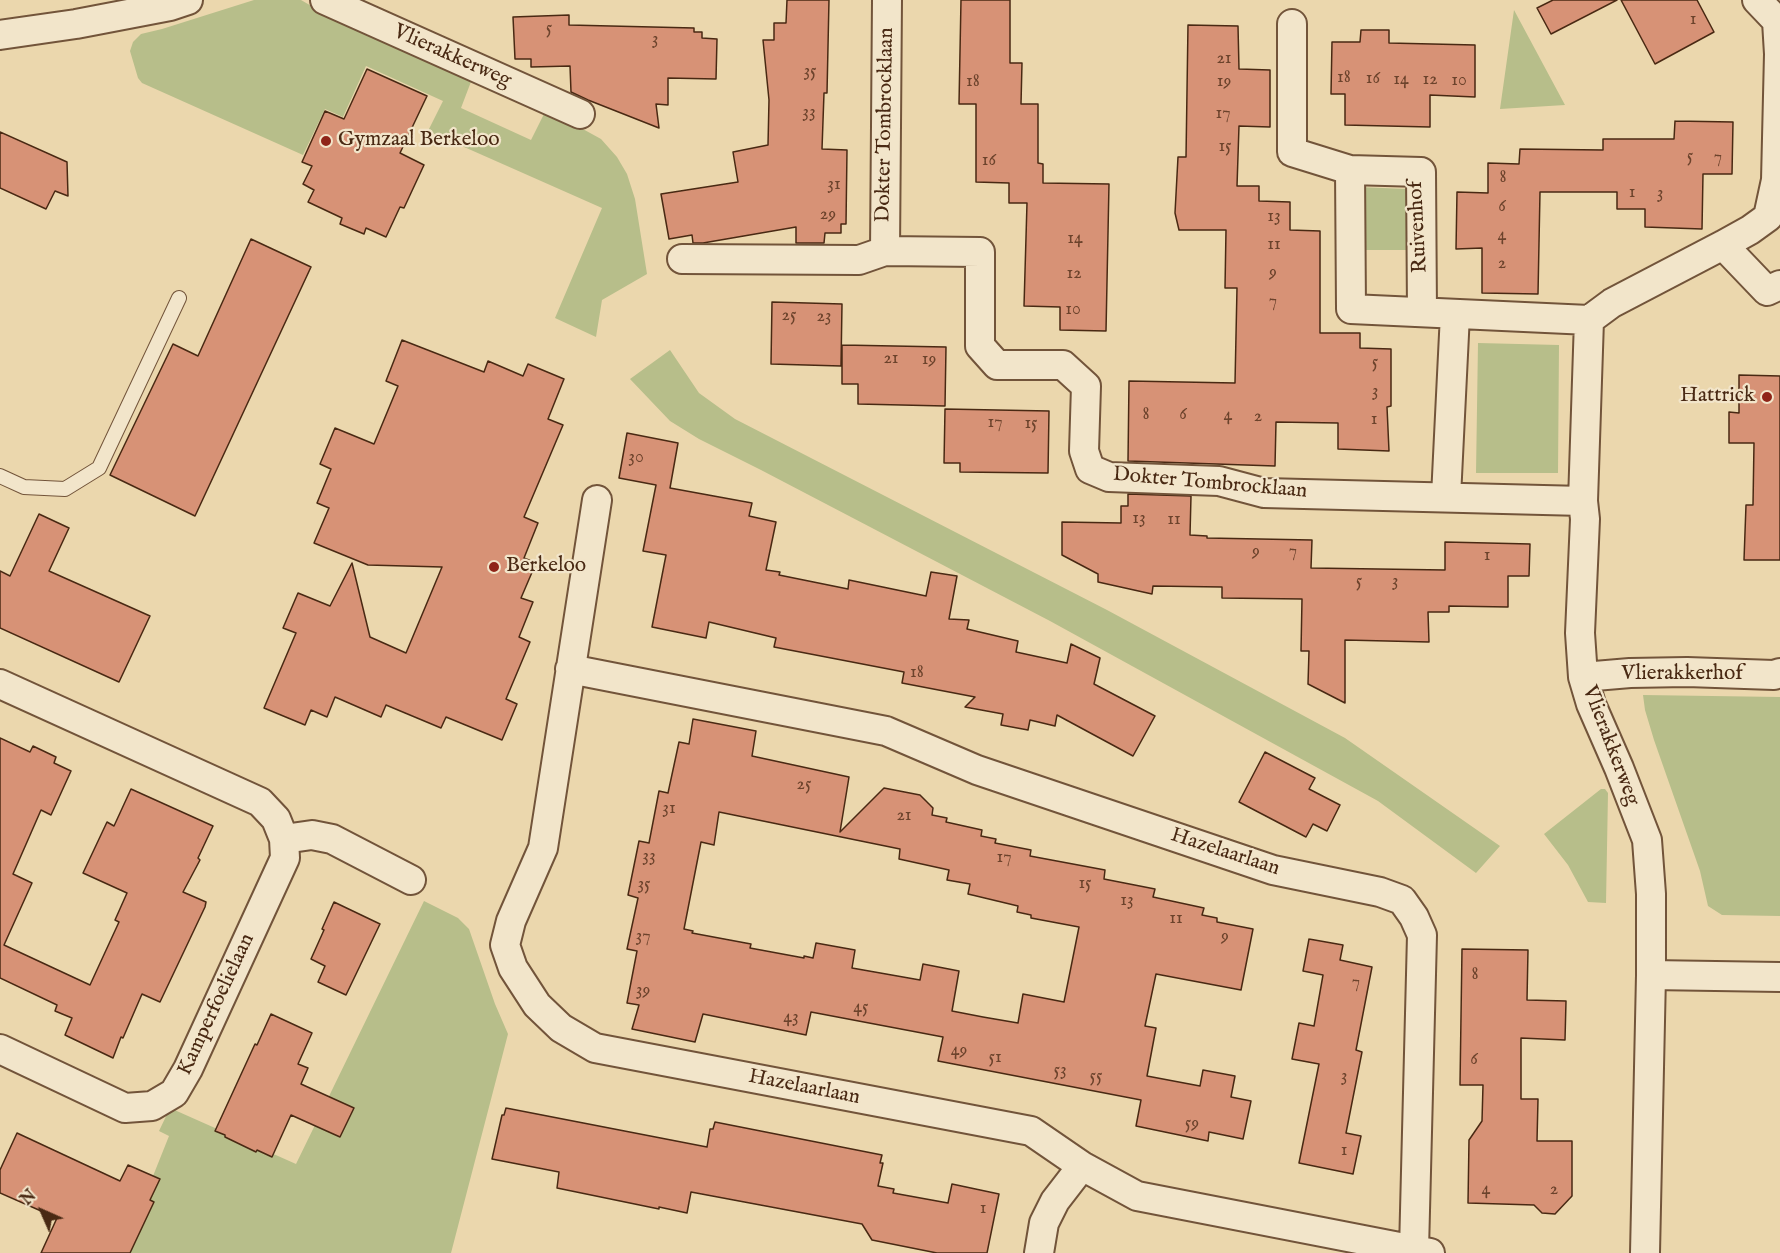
<!DOCTYPE html>
<html>
<head>
<meta charset="utf-8">
<style>
	body { margin:0 }
	#map { position:relative; width:1780px; height:1253px; overflow:hidden; background:#ebd7ad; font-family:"IM FELL English",serif }
	canvas { display:block }
	.north { position:absolute; left:12px; top:1181px; width:60px; height:60px; -webkit-text-stroke:4px #f2e5ca; paint-order:stroke; rotate:315deg; font-size:16px; font-weight:700; line-height:24px; text-align:center; color:#492913 }
	.north::after { content:''; display:block; margin:auto; width:21px; height:27px; background:#492913; clip-path:polygon(50% 0,100% 100%,50% 72%,0 100%) }
</style>
</head>
<body>
<div id="map">
<canvas width="1780" height="1253"></canvas>
<div class="north">N</div>
</div>
<script>
const c = document.querySelector('canvas').getContext('2d');
c.lineJoin = 'round';
function fillPath(path, color) { c.fillStyle = color; c.fill(path, 'evenodd'); }
const shape = rows => new Path2D(rows.map(r => 'M' + r).join(''));
function trace(path, color, width, dash) { c.strokeStyle = color; c.lineWidth = width; c.lineCap = dash ? 'butt' : 'round'; c.setLineDash(dash || []); c.stroke(path); }
function label(font, color, halo, rows, align = 'center') {
  c.font = font + ' "IM FELL English",serif'; c.lineWidth = 4.5; c.setLineDash([]); c.textBaseline = 'middle'; c.strokeStyle = halo; c.fillStyle = color; for (const [text, x, y, turn = 0] of rows) {
    c.save(); c.translate(x, y); c.rotate((+turn || 0) * Math.PI / 180); c.textAlign = isNaN(turn) ? turn : align; if (halo) c.strokeText(text, 0, 0); c.fillText(text, 0, 0); c.restore();
  }
}
const green = shape([
	[254,0,301,0,320,11,472,79,461,108,531,140,545,112,581,128,601,139,617,157,627,174,635,199,647,274,602,300,596,337,555,318,602,208,428,131,443,101,366,66,343,117,325,109,303,155,142,83,138,78,130,51,133,42,141,34,162,29],
	[1514,10,1565,105,1500,109],
	[1357,187,1408,189,1406,250,1359,250],
	[1478,343,1559,345,1558,473,1476,473],
	[670,350,699,393,735,419,1107,610,1345,738,1500,846,1476,873,1378,801,1050,621,761,470,699,439,670,421,630,379],
	[1643,695,1780,697,1780,916,1722,915,1708,906,1700,871,1654,740,1645,710],
	[1601,789,1605,789,1608,793,1606,903,1588,902,1568,865,1544,834],
	[424,901,458,918,469,929,495,1004,508,1034,451,1253,119,1253,147,1191,169,1136,159,1131,170,1108,296,1164]
]);
const building = shape([
	[787,0,829,0,827,93,824,93,822,149,847,150,846,224,841,224,841,233,825,233,824,243,796,243,796,227,703,243,693,243,692,235,669,239,661,194,738,182,733,152,768,145,769,100,763,40,774,40,774,23,786,23,787,0],
	[961,0,1010,0,1010,63,1022,63,1021,104,1038,104,1038,163,1043,164,1043,183,1109,184,1106,331,1060,330,1060,307,1024,306,1027,203,1009,203,1009,183,976,182,976,104,959,104,961,0],
	[1553,0,1617,0,1551,34,1537,8,1553,0],
	[1621,0,1697,0,1714,32,1655,64,1621,0],
	[569,15,569,25,694,28,694,32,702,32,702,38,717,39,716,79,668,78,668,105,656,104,659,128,588,100,571,92,570,66,531,67,531,59,515,59,513,17,569,15],
	[1188,25,1238,26,1239,69,1270,70,1270,127,1239,126,1237,186,1259,186,1259,201,1290,202,1290,230,1320,231,1320,333,1360,333,1360,348,1391,349,1391,406,1387,407,1389,451,1338,449,1338,423,1276,422,1275,466,1128,461,1129,381,1235,383,1237,288,1225,288,1226,230,1179,230,1175,213,1178,157,1186,157,1188,25],
	[1361,30,1389,30,1389,43,1475,45,1475,97,1430,95,1430,127,1345,125,1345,94,1331,94,1332,42,1360,42,1361,30],
	[367,69,427,96,400,153,424,165,404,208,400,207,386,237,366,228,364,234,340,224,342,218,308,202,314,190,303,184,312,166,302,162,325,111,344,119,367,69],
	[1675,121,1733,122,1732,174,1703,174,1702,229,1645,227,1645,209,1617,209,1617,192,1540,192,1538,294,1482,293,1482,248,1456,249,1457,192,1488,193,1488,163,1519,164,1520,149,1603,150,1603,139,1674,139,1675,121],
	[0,132,67,162,68,196,55,191,46,209,0,188,0,132],
	[251,239,311,267,195,516,110,475,173,344,198,356,251,239],
	[772,302,842,304,841,366,771,364,772,302],
	[402,340,484,372,488,361,523,376,528,364,564,379,548,419,563,425,524,517,538,523,524,558,536,563,521,598,533,602,519,637,530,642,506,699,517,704,502,740,446,717,441,728,386,705,381,717,335,697,327,717,311,710,305,725,264,708,296,633,283,628,298,593,330,606,352,563,370,637,406,653,442,567,368,565,314,543,329,508,317,503,331,469,320,464,335,428,374,444,398,386,386,381,402,340],
	[842,345,946,347,945,406,858,404,858,384,842,384,842,345],
	[1739,375,1780,376,1780,560,1744,560,1746,505,1753,505,1754,443,1729,443,1729,412,1739,413,1739,375],
	[945,409,1049,411,1048,473,960,472,960,463,944,463,945,409],
	[627,433,678,443,670,488,752,503,749,516,776,522,766,570,780,572,779,575,848,589,849,580,926,596,931,572,957,576,949,619,969,620,967,629,1018,641,1016,652,1067,663,1071,644,1100,658,1094,684,1155,716,1133,756,1057,715,1055,726,1030,720,1028,730,1001,725,1003,714,965,707,975,697,902,683,904,672,774,647,776,638,709,622,706,638,652,627,666,555,643,551,656,485,619,478,627,433],
	[1128,494,1191,496,1190,535,1207,536,1207,538,1312,540,1311,568,1445,570,1445,542,1530,544,1529,576,1508,576,1508,607,1449,606,1449,612,1428,612,1429,642,1345,640,1345,703,1308,684,1309,651,1301,651,1302,599,1222,598,1222,587,1153,586,1152,594,1098,582,1098,574,1062,555,1062,522,1121,523,1121,506,1128,506,1128,494],
	[39,514,69,528,49,571,150,616,119,682,0,628,0,571,10,576,39,514],
	[693,719,756,731,752,756,849,777,840,832,884,788,920,795,933,808,932,815,947,818,946,822,982,830,981,836,996,839,995,843,1031,850,1030,856,1105,870,1104,879,1155,889,1153,897,1204,908,1202,915,1217,918,1217,922,1253,929,1241,990,1156,974,1145,1026,1156,1028,1147,1076,1200,1086,1203,1070,1235,1076,1231,1097,1251,1101,1243,1139,1209,1132,1208,1141,1136,1126,1141,1100,938,1061,943,1037,811,1012,806,1035,703,1014,695,1042,632,1029,639,1005,627,1003,637,951,627,949,638,898,628,895,639,841,649,843,659,791,668,793,679,742,689,744,693,719],
	[719,812,900,849,899,859,949,870,947,880,970,884,968,894,1018,906,1017,912,1031,915,1031,918,1079,927,1064,1002,1023,994,1018,1023,983,1017,952,1011,959,971,923,964,920,980,852,968,855,950,816,943,813,958,804,956,804,958,750,948,751,944,692,933,693,931,684,929,701,842,714,845,719,812],
	[0,738,30,752,33,746,56,757,54,763,71,771,51,815,41,810,13,874,32,883,4,945,90,985,119,922,115,920,127,893,83,873,107,822,114,826,131,789,213,826,198,858,200,860,183,892,206,902,205,907,160,1002,142,994,123,1038,121,1037,113,1058,65,1035,72,1018,55,1011,57,1005,0,978,0,738],
	[1265,752,1315,778,1309,789,1340,805,1327,831,1313,824,1306,837,1239,802,1265,752],
	[334,902,380,924,346,995,318,982,325,966,311,959,324,930,322,929,334,902],
	[1309,939,1343,945,1340,960,1372,967,1356,1050,1362,1052,1346,1133,1361,1136,1353,1174,1299,1163,1319,1064,1292,1059,1299,1023,1314,1026,1323,975,1303,971,1309,939],
	[1462,949,1528,950,1527,1000,1566,1001,1565,1040,1521,1038,1521,1099,1538,1099,1537,1141,1572,1141,1572,1196,1555,1214,1542,1213,1534,1205,1468,1203,1469,1140,1482,1121,1483,1085,1460,1085,1462,949],
	[271,1014,312,1033,298,1064,308,1068,301,1084,354,1108,340,1137,291,1115,272,1157,257,1150,256,1152,225,1137,225,1135,215,1131,255,1044,257,1045,271,1014],
	[506,1108,707,1147,710,1129,713,1129,715,1122,882,1155,880,1163,883,1163,878,1186,894,1189,893,1193,948,1203,952,1184,999,1194,987,1253,937,1253,872,1240,862,1224,691,1192,687,1213,659,1207,659,1209,557,1188,559,1172,492,1159,502,1115,504,1115,506,1108],
	[17,1133,120,1181,128,1165,160,1179,150,1200,154,1202,130,1253,41,1253,57,1218,0,1193,0,1170,17,1133]
]);
const lane = shape([
	[0,476,24,487,65,489,99,468,179,298]
]);
const street = shape([
	[325,0,580,114],
	[1757,0,1777,21,1780,19],
	[1292,24,1292,152,1350,170,1421,172,1422,312],
	[0,35,76,24,170,6,188,0],
	[1350,170,1351,309,1589,320],
	[1723,245,1767,291,1780,285],
	[885,251,887,0],
	[682,259,859,260,885,251,980,252,980,346,997,365,1063,365,1086,386,1084,451,1090,469,1109,477,1219,481,1264,493,1583,501],
	[1446,497,1455,314],
	[597,500,543,848,511,921,505,945,513,968,537,1005,561,1028,595,1048,1031,1131,1082,1166,1137,1196,1430,1253],
	[570,669,886,731,977,770,1273,870,1380,892,1402,900,1414,917,1422,935,1414,1250],
	[1583,677,1630,673,1687,672,1774,675,1780,673],
	[0,684,260,802,276,819,284,839,285,858,188,1069,174,1093,152,1106,125,1108,0,1049],
	[284,839,312,835,332,839,411,880],
	[1651,975,1780,977],
	[1039,1253,1044,1223,1055,1201,1082,1166],
	[1645,1253,1651,975,1651,894,1647,840,1619,768,1591,704,1583,677,1580,633,1585,519,1583,501,1589,320,1612,303,1723,245,1750,230,1768,217,1776,180,1779,54,1777,21]
]);
const markers = [
	[326,141,6,"#8f2418"],
	[1767,397,6,"#8f2418"],
	[494,567,6,"#8f2418"]
];
const numberNames = [
	["1",1693,20],
	["5",549,29],
	["3",655,40],
	["21",1224,59],
	["35",810,72],
	["18",1344,78],
	["16",1373,79],
	["14",1401,80],
	["12",1430,80],
	["10",1459,81],
	["18",973,82],
	["19",1224,82],
	["33",809,113],
	["17",1223,114],
	["15",1225,147],
	["5",1690,157],
	["7",1718,158],
	["16",989,161],
	["8",1503,178],
	["31",834,185],
	["1",1632,193],
	["3",1660,194],
	["6",1502,207],
	["29",828,215],
	["13",1274,217],
	["4",1502,236],
	["14",1075,239],
	["11",1274,245],
	["2",1502,264],
	["9",1273,273],
	["12",1074,274],
	["7",1273,302],
	["10",1073,310],
	["25",789,316],
	["23",824,317],
	["21",891,359],
	["19",929,360],
	["5",1375,363],
	["3",1375,392],
	["8",1146,415],
	["6",1183,415],
	["4",1228,416],
	["2",1258,417],
	["1",1374,420],
	["17",995,423],
	["15",1031,424],
	["30",636,458],
	["13",1139,519],
	["11",1174,520],
	["9",1256,552],
	["7",1293,552],
	["1",1487,556],
	["5",1359,582],
	["3",1395,582],
	["18",917,673],
	["25",804,785],
	["31",669,809],
	["21",904,816],
	["33",649,857],
	["17",1004,858],
	["15",1085,884],
	["35",644,885],
	["13",1127,901],
	["11",1176,919],
	["37",643,937],
	["9",1225,937],
	["8",1475,975],
	["7",1356,983],
	["39",643,991],
	["45",861,1008],
	["43",791,1018],
	["49",959,1051],
	["51",995,1058],
	["6",1474,1060],
	["53",1060,1071],
	["55",1096,1077],
	["3",1344,1077],
	["59",1192,1124],
	["1",1344,1151],
	["4",1486,1190],
	["2",1554,1190],
	["1",983,1209]
];
const streetNames = [
	["Vlierakkerweg",452,57,24],
	["Dokter Tombrocklaan",886,125,-89],
	["Ruivenhof",1419,227,-93],
	["Dokter Tombrocklaan",1210,484,5],
	["Vlierakkerhof",1682,675],
	["Vlierakkerweg",1610,746,69],
	["Hazelaarlaan",1225,853,18],
	["Kamperfoelielaan",217,1005,-65],
	["Hazelaarlaan",804,1088,11]
];
const poiNames = [
	["Gymzaal Berkeloo",338,141],
	["Hattrick",1755,397,"right"],
	["Berkeloo",506,567]
];
fillPath(green, '#b7be8a');
fillPath(building, '#d79276');
trace(building, '#492913', 1.5);
trace(lane, '#72543a', 16);
trace(street, '#72543a', 32);
trace(lane, '#f2e5ca', 14);
trace(street, '#f2e5ca', 28);
for (const [x, y, r, color] of markers) { const dot = new Path2D(); dot.arc(x, y, r, 0, 2 * Math.PI); c.fillStyle = color; c.fill(dot); trace(dot, '#f2e5ca', 2); }
label('18px', '#6c432c', null, numberNames);
label('21px', '#492913', '#f2e5ca', streetNames);
label('21px', '#492913', '#f2e5ca', poiNames, 'left');
</script>
</body>
</html>
